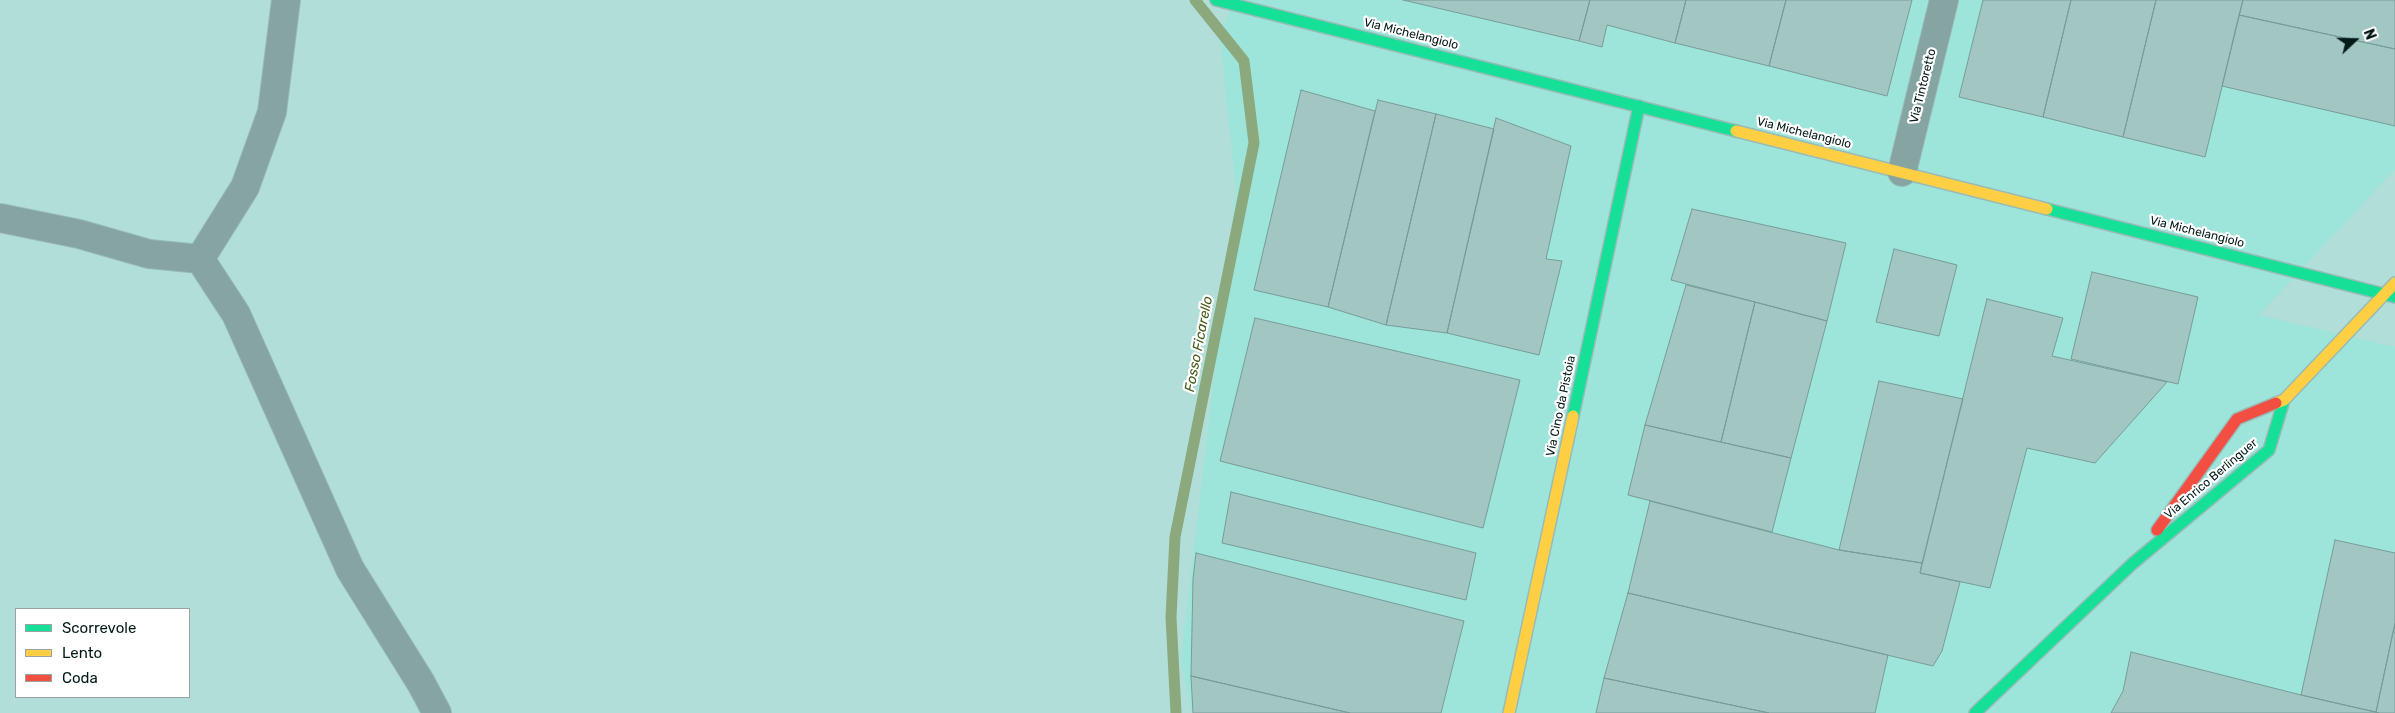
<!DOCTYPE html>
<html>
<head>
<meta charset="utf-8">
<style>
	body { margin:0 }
	#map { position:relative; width:2395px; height:713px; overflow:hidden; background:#b1ded8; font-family:Rubik,sans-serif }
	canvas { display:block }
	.legend { position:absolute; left:15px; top:608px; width:175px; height:90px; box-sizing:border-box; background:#fff; border:1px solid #9aa3a2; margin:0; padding:6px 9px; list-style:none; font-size:15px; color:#021a17 }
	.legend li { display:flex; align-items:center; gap:10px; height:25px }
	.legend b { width:25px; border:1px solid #9aa3a2 }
	.north { position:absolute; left:2330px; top:15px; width:50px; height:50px; -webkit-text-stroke:4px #fff; paint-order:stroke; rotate:69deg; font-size:14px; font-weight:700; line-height:20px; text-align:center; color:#021a17 }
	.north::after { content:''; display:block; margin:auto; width:18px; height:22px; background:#021a17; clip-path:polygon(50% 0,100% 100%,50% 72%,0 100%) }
</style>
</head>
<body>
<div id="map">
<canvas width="2395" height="713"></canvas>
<ul class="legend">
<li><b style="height:6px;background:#16e098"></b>Scorrevole</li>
<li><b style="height:6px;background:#ffcf43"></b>Lento</li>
<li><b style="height:6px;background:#f24e42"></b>Coda</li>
</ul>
<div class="north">N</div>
</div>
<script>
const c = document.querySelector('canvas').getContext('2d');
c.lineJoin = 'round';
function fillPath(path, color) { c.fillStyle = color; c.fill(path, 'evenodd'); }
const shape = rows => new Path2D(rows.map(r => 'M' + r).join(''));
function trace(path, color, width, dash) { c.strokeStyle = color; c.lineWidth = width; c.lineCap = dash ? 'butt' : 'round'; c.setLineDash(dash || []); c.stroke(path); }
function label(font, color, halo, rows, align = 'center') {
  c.font = font + ' Rubik,sans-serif'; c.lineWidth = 4.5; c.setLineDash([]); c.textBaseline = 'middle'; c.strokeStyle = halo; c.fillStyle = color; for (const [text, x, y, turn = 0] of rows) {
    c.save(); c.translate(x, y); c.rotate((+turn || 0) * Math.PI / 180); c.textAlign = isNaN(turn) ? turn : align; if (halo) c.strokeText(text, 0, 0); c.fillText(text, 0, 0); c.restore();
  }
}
const built = shape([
	[1235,0,2395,0,2395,169,2259,315,2395,347,2395,713,1192,713,1181,660,1236,190,1220,36]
]);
const stream = shape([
	[1176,713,1171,617,1175,537,1254,143,1244,61,1195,0]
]);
const building = shape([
	[1403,0,1590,0,1579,41,1403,0],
	[1590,0,1686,0,1675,43,1607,25,1602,47,1579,41,1590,0],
	[1686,0,1786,0,1769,66,1675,43,1686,0],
	[1786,0,1912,0,1887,96,1769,66,1786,0],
	[1983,0,2071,0,2043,117,1959,97,1983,0],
	[2071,0,2156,0,2123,137,2043,117,2071,0],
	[2156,0,2243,0,2205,157,2123,137,2156,0],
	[2243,0,2395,0,2395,49,2239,15,2243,0],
	[2239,15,2395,49,2395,126,2222,86,2239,15],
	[1301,90,1375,111,1328,307,1254,290,1301,90],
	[1378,100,1436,114,1386,325,1328,307,1378,100],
	[1436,114,1494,129,1447,333,1386,325,1436,114],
	[1496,118,1571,146,1546,259,1562,261,1539,355,1447,333,1496,118],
	[1692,209,1846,243,1827,321,1671,280,1692,209],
	[1894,249,1957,265,1939,336,1876,322,1894,249],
	[2092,272,2198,297,2178,384,2071,359,2092,272],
	[1686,285,1755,302,1721,442,1645,425,1686,285],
	[1987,299,2063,318,2052,356,2167,382,2095,463,2027,448,1990,588,1920,573,1987,299],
	[1755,302,1827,321,1791,458,1721,442,1755,302],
	[1255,318,1520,380,1483,528,1220,461,1255,318],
	[1879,381,1963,399,1922,563,1839,550,1879,381],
	[1645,425,1791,458,1772,532,1628,495,1645,425],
	[1231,492,1476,553,1466,600,1222,543,1231,492],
	[1650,501,1839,550,1922,563,1920,573,1960,582,1942,651,1933,666,1628,593,1650,501],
	[2335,540,2395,553,2395,623,2376,712,2301,695,2335,540],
	[1196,553,1464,621,1441,713,1350,713,1191,676,1193,579,1196,553],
	[1628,593,1888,655,1875,713,1769,713,1604,678,1628,593],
	[2395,623,2395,713,2379,713,2376,712,2395,623],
	[2131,652,2301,695,2379,713,2111,713,2123,691,2131,652],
	[1191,676,1350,713,1193,713,1191,676],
	[1604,678,1769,713,1596,713,1604,678]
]);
const street = shape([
	[1902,172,1944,0],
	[0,218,79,234,149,254,200,259,245,187,272,112,286,0],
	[200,259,236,314,350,569,421,683,437,713]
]);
const fast = shape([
	[1216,0,1736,131],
	[2047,209,2395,297],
	[1573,416,1639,106],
	[1975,713,2132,564,2269,450,2284,400]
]);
const slow = shape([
	[1736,131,2047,209],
	[2276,403,2284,400,2395,283],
	[1509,713,1573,416]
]);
const jam = shape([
	[2157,530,2237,419,2276,403]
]);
const streetNames = [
	["Via Michelangiolo",1411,34,14],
	["Via Tintoretto",1923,86,-76],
	["Via Michelangiolo",1804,133,14],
	["Via Michelangiolo",2197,232,14],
	["Via Cino da Pistoia",1561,406,-78],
	["Via Enrico Berlinguer",2211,479,-40]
];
const waterNames = [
	["Fosso Ficarello",1199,344,-79]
];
fillPath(built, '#9de4db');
trace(stream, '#8ba97d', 11);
fillPath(building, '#a2c6c1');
trace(building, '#789d98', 1);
trace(street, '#98bbb7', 30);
trace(fast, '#98bbb7', 14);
trace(slow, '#98bbb7', 14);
trace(jam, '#98bbb7', 14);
trace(street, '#86a4a1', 28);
trace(fast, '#16e098', 11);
trace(slow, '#ffcf43', 11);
trace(jam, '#f24e42', 11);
label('12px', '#021a17', '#fff', streetNames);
label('italic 14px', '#455a18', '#fff', waterNames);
</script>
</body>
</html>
